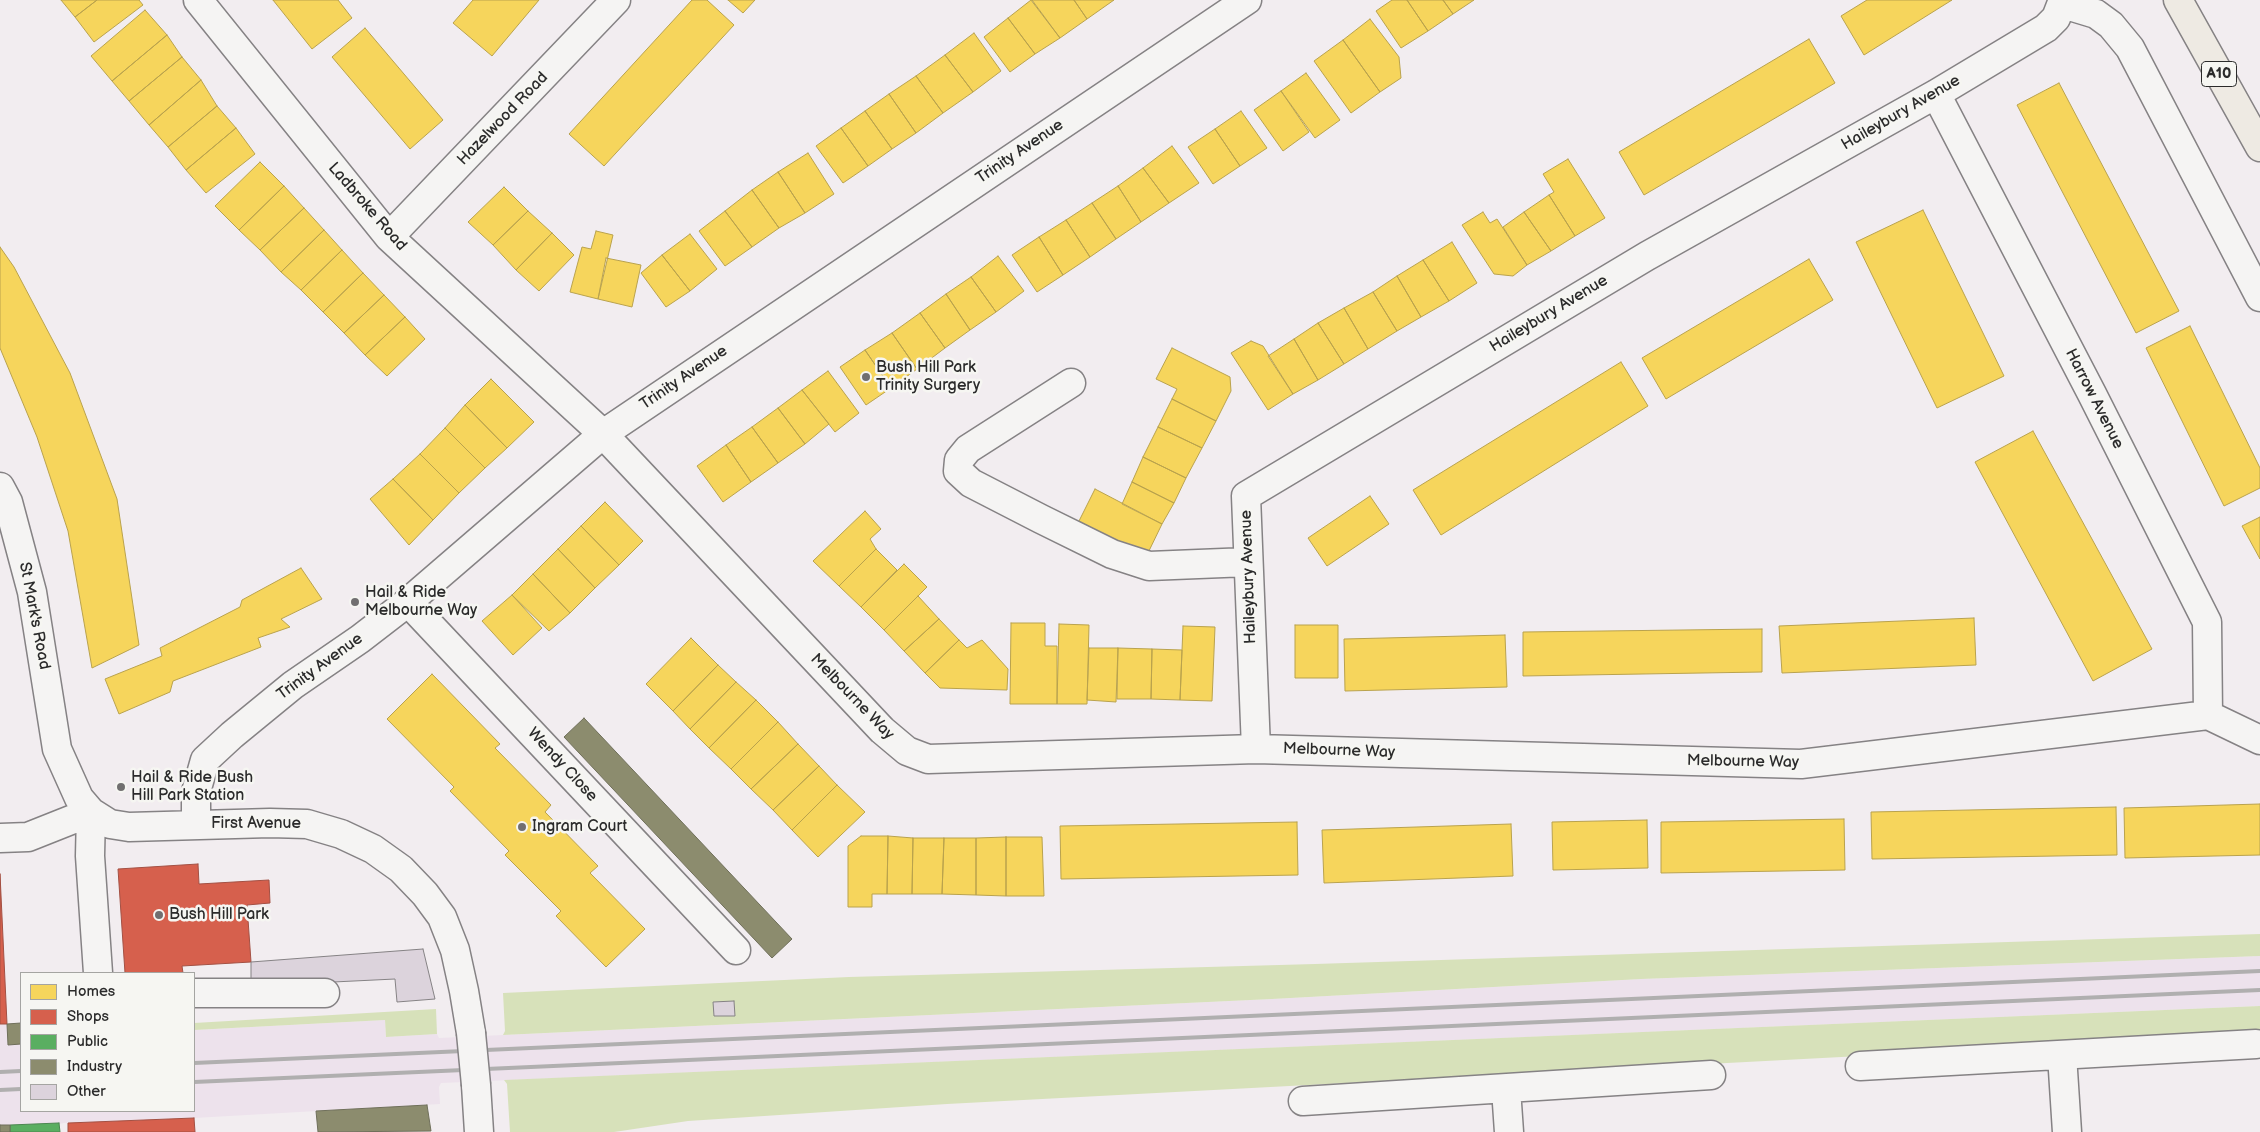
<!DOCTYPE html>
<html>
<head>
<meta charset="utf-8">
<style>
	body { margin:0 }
	#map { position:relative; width:2260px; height:1132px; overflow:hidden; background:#f2edf0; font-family:"Balsamiq Sans",sans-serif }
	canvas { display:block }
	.legend { position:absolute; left:20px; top:972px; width:175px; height:140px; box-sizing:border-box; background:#f6f6f2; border:1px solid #a5a5a2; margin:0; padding:6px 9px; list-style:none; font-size:15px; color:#2b2b2b }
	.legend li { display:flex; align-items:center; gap:10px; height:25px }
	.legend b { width:25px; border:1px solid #a5a5a2 }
</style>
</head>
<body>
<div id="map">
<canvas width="2260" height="1132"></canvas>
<ul class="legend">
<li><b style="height:14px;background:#f6d55c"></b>Homes</li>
<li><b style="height:14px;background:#d6604d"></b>Shops</li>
<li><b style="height:14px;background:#5aae61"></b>Public</li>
<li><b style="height:14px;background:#8c8c6e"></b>Industry</li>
<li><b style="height:14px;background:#dcd3dc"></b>Other</li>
</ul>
</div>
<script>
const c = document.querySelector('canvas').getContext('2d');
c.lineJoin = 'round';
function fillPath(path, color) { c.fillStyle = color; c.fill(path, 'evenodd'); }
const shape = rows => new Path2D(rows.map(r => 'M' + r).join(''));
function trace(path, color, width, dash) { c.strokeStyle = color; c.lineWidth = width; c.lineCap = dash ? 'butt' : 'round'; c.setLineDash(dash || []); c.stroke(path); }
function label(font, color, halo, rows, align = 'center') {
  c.font = font + ' "Balsamiq Sans",sans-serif'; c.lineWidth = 5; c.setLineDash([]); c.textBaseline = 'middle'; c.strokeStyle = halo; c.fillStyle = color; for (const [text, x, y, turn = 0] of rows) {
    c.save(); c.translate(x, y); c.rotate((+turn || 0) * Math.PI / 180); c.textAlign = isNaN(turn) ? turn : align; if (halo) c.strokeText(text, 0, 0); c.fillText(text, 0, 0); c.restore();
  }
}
const built = shape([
	[2260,956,2260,1006,441,1083,439,1087,440,1104,194,1118,64,1123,59,1124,59,1132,0,1132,0,1024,21,1023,21,1111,194,1111,194,1030,385,1020,386,1037,437,1034,439,1038,1272,999,1641,979]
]);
const green = shape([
	[2260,934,2260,956,1641,979,1272,999,503,1035,505,1031,503,993,849,977,1315,964],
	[2260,1006,2260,1035,947,1104,688,1121,614,1132,510,1132,507,1084,504,1080],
	[436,1009,437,1034,386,1037,385,1020,194,1030,194,1023]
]);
const homes = shape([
	[61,0,97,0,75,17,61,0],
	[97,0,139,0,143,5,94,42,75,17,97,0],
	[273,0,338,0,352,18,312,49,273,0],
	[473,0,539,0,492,56,453,23,473,0],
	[692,0,707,0,734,25,604,166,569,134,692,0],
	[728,0,755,0,743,13,728,0],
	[1031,0,1060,38,1035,54,1008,18,1031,0],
	[1032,0,1074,0,1087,19,1060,38,1032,0],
	[1074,0,1114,0,1087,19,1074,0],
	[1392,0,1407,0,1428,31,1401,48,1376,11,1392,0],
	[1407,0,1443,0,1453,14,1428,31,1407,0],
	[1443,0,1474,0,1453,14,1443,0],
	[1867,0,1952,0,1864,55,1841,16,1867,0],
	[145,10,167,35,112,81,91,56,145,10],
	[1008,18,1035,54,1010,72,984,37,1008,18],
	[1370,19,1399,57,1401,78,1380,92,1343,40,1370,19],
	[365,28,443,120,410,149,332,57,365,28],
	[974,33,1001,71,973,92,945,55,974,33],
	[167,35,182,57,129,101,112,81,167,35],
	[1809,39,1835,83,1644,195,1619,152,1809,39],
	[1343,40,1380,92,1351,113,1314,61,1343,40],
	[945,55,973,92,943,113,916,76,945,55],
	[182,57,201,80,149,125,129,101,182,57],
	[1306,73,1340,120,1315,138,1281,91,1306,73],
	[916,76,943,113,916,133,889,94,916,76],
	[201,80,217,106,168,147,149,125,201,80],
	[2059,83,2179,311,2136,333,2017,105,2059,83],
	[1281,91,1309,132,1283,151,1254,110,1281,91],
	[889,94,916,133,892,149,865,111,889,94],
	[217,106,236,128,186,170,168,147,217,106],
	[865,111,892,149,868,166,841,128,865,111],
	[1241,111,1267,148,1240,166,1215,129,1241,111],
	[236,128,255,154,206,193,186,170,236,128],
	[841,128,868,166,843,183,816,146,841,128],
	[1215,129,1240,166,1213,184,1188,147,1215,129],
	[1172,146,1199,183,1169,203,1143,168,1172,146],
	[808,153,834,194,805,213,778,172,808,153],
	[1568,159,1605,218,1575,236,1549,195,1554,192,1543,174,1568,159],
	[260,162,284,186,239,230,215,206,260,162],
	[1143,168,1169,203,1141,222,1118,186,1143,168],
	[778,172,805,213,779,228,752,190,778,172],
	[284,186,304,208,260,250,239,230,284,186],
	[1118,186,1141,222,1116,239,1092,203,1118,186],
	[504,187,528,211,493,245,468,222,504,187],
	[752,190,779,228,752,247,725,211,752,190],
	[1549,195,1575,236,1551,251,1524,212,1549,195],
	[1092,203,1116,239,1090,257,1066,220,1092,203],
	[304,208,324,230,281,272,260,250,304,208],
	[1923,210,2004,376,1937,408,1856,242,1923,210],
	[528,211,552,233,516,270,493,245,528,211],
	[725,211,752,247,725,266,699,231,725,211],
	[1483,212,1490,223,1497,219,1527,265,1513,276,1494,274,1462,225,1483,212],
	[1524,212,1551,251,1527,265,1503,227,1524,212],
	[1066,220,1090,257,1063,275,1039,237,1066,220],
	[324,230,342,250,301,290,281,272,324,230],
	[596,231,613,235,598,299,570,292,582,247,591,249,596,231],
	[552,233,574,255,539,291,516,270,552,233],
	[690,234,717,269,690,291,662,255,690,234],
	[1039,237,1063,275,1037,292,1012,255,1039,237],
	[1452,242,1477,283,1449,301,1423,260,1452,242],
	[0,247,14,267,70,373,117,499,139,645,92,668,68,531,37,437,0,348,0,247],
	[342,250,363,273,323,312,301,290,342,250],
	[662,255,690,291,666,307,641,273,662,255],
	[998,256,1024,291,996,312,971,277,998,256],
	[606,258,641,265,632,307,598,299,606,258],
	[1809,259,1833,300,1666,399,1642,358,1809,259],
	[1423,260,1449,301,1421,317,1397,276,1423,260],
	[363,273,384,295,344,333,323,312,363,273],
	[1397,276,1421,317,1397,331,1373,292,1397,276],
	[971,277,996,312,970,330,946,294,971,277],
	[1373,292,1397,331,1368,349,1344,308,1373,292],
	[946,294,970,330,945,348,920,313,946,294],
	[384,295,405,317,365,355,344,333,384,295],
	[1344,308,1368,349,1344,364,1318,323,1344,308],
	[920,313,945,348,917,369,892,333,920,313],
	[405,317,425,339,387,376,365,355,405,317],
	[1318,323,1344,364,1318,380,1294,339,1318,323],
	[2190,326,2260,468,2260,488,2224,506,2146,348,2190,326],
	[892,333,917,369,891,388,865,350,892,333],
	[1294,339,1318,380,1293,394,1268,356,1294,339],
	[1251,341,1263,346,1293,394,1268,410,1231,353,1251,341],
	[1172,348,1230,377,1231,391,1216,421,1172,399,1177,389,1156,379,1172,348],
	[865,350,891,388,866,405,840,367,865,350],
	[1621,362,1648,406,1441,535,1413,490,1621,362],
	[828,371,859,413,835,432,802,390,828,371],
	[491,379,534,422,507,448,465,405,491,379],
	[802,390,829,424,805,444,778,408,802,390],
	[1172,399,1216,421,1202,448,1158,427,1172,399],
	[465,405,507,448,485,468,445,428,465,405],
	[778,408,805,444,778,463,752,427,778,408],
	[752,427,778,463,751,482,726,445,752,427],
	[1158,427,1202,448,1186,478,1143,457,1158,427],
	[445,428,485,468,459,493,420,454,445,428],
	[2033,431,2152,649,2093,681,1975,462,2033,431],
	[726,445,751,482,723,502,697,466,726,445],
	[420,454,459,493,433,520,393,479,420,454],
	[1143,457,1186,478,1174,503,1132,482,1143,457],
	[393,479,433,520,409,545,370,499,393,479],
	[1132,482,1174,503,1162,524,1122,504,1132,482],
	[1095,489,1162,524,1146,557,1079,521,1095,489],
	[1370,496,1389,524,1327,566,1308,538,1370,496],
	[605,502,643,541,619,565,581,526,605,502],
	[865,511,881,529,870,539,876,549,839,586,813,561,865,511],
	[2260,517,2260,559,2242,526,2260,517],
	[581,526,619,565,595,588,558,549,581,526],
	[558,549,595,588,570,613,533,574,558,549],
	[876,549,897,570,861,607,839,586,876,549],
	[904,564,927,587,884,630,861,607,904,564],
	[301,568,322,599,281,619,290,627,258,638,261,647,173,681,170,692,119,714,105,679,162,656,160,648,240,607,242,600,301,568],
	[533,574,570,613,549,631,512,595,533,574],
	[512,595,542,628,513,655,482,621,512,595],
	[918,596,939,619,904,651,884,630,918,596],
	[1974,618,1976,665,1782,673,1779,626,1974,618],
	[939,619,959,640,925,673,904,651,939,619],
	[1011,623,1045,623,1045,646,1057,646,1057,704,1010,704,1011,623],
	[1059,624,1089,625,1087,704,1057,704,1059,624],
	[1295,625,1338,625,1338,678,1295,678,1295,625],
	[1183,626,1215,627,1212,701,1180,700,1183,626],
	[1762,629,1762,672,1523,676,1523,632,1762,629],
	[1505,635,1507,687,1345,691,1344,639,1505,635],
	[691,638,718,665,673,711,646,684,691,638],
	[959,640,967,648,982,640,1008,669,1007,690,940,688,925,673,959,640],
	[1089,648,1118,648,1116,702,1087,700,1089,648],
	[1118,648,1152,649,1151,699,1117,699,1118,648],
	[1152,649,1182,650,1180,700,1151,699,1152,649],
	[718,665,736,682,690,729,673,711,718,665],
	[432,674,500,744,495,748,551,805,545,812,598,866,590,873,645,929,606,967,556,916,561,911,505,855,509,851,450,791,454,787,387,719,432,674],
	[736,682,756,700,709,748,690,729,736,682],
	[756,700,778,722,731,769,709,748,756,700],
	[778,722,798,744,751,789,731,769,778,722],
	[798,744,819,766,773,810,751,789,798,744],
	[819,766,837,785,792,830,773,810,819,766],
	[837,785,865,812,818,857,792,830,837,785],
	[2260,804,2260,855,2125,858,2124,808,2260,804],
	[2116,807,2117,855,1872,859,1871,812,2116,807],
	[1844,819,1845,870,1661,873,1661,822,1844,819],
	[1647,820,1648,868,1553,870,1552,822,1647,820],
	[1297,822,1298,875,1061,879,1060,826,1297,822],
	[1511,824,1513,876,1324,883,1322,830,1511,824],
	[861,836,888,836,887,894,872,894,872,907,848,907,848,846,861,836],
	[888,836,913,838,912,894,887,894,888,836],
	[1006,837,1042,837,1044,896,1006,896,1006,837],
	[1006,837,1006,896,976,895,976,838,1006,837],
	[913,838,944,838,942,894,912,894,913,838],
	[944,838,976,838,976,895,942,894,944,838]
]);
const shops = shape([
	[198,864,199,884,269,880,270,903,247,905,251,962,182,966,183,973,125,973,118,869,198,864],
	[0,874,7,1024,0,1024,0,874],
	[194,1118,195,1132,68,1132,68,1123,194,1118]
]);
const public = shape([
	[59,1123,60,1132,10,1132,10,1125,59,1123]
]);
const industry = shape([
	[584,718,792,939,772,958,564,737,584,718],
	[21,1023,21,1044,8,1045,7,1024,21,1023],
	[427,1105,431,1131,318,1132,316,1111,427,1105],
	[0,1125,10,1125,10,1132,0,1132,0,1125]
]);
const building = shape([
	[423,949,435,999,397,1002,395,979,251,986,251,962,423,949],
	[734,1001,735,1016,714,1016,713,1002,734,1001]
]);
const minor = shape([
	[198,0,389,237,603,434,882,730,907,751,928,759,1256,749,1801,764,2208,715],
	[2063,4,2096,14,2111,25,2130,48,2260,297],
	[1936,94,2092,394,2207,622,2208,715],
	[389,237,616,0],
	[1071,383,968,449,959,460,958,471,971,483,1041,519,1112,554,1149,566,1248,562],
	[0,487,8,502,32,592,57,749,79,798,91,812,110,824,129,827,270,823,307,824,341,834,373,849,401,869,425,894,442,917,455,950,464,991,471,1033],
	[408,602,736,950],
	[2208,715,2260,740],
	[1256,749,1246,496,1647,256,1936,94,2046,28,2056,18,2063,0],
	[196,824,196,792,205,760,232,735,293,685,360,639,408,602,603,434,1247,0],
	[0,838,28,837,91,812,90,856,98,973],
	[194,993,325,993],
	[2062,1055,2067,1132],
	[1860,1066,2256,1044],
	[476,1085,479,1132],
	[1506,1089,1509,1132],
	[1303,1101,1711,1075]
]);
const highway = shape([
	[2178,0,2260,147]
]);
const rail = shape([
	[194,1063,2260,971],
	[0,1072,21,1071],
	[194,1082,2260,990],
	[0,1090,21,1089]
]);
const minorBridge = shape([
	[471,1033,476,1085]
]);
const markers = [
	[866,377,5,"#716f70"],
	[355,602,5,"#716f70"],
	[121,787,5,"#716f70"],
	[522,827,5,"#716f70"],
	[159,915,5,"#716f70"]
];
const shields = [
	[2219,74,35]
];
const shieldNames = [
	["A10",2219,74]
];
const streetNames = [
	["Haileybury Avenue",1901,113,-30],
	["Hazelwood Road",503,119,-46],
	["Trinity Avenue",1020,152,-34],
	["Ladbroke Road",367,207,49],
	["Haileybury Avenue",1549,314,-31],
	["Trinity Avenue",684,378,-34],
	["Harrow Avenue",2094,399,63],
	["Haileybury Avenue",1249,577,-92],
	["St Mark's Road",34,616,79],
	["Trinity Avenue",320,667,-36],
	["Melbourne Way",852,697,46],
	["Melbourne Way",1339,751,2],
	["Melbourne Way",1743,762,1],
	["Wendy Close",562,765,47],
	["First Avenue",256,824]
];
const poiNames = [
	["Bush Hill Park",876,368],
	["Trinity Surgery",876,386],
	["Hail & Ride",365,593],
	["Melbourne Way",365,611],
	["Hail & Ride Bush",131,778],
	["Hill Park Station",131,796],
	["Ingram Court",532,827],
	["Bush Hill Park",169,915]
];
fillPath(built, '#ede2ec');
fillPath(green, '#d7e1ba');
fillPath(homes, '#f6d55c');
trace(homes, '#b9a24d', 1);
fillPath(shops, '#d6604d');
trace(shops, '#a35043', 1);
fillPath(public, '#5aae61');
trace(public, '#4c8751', 1);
fillPath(industry, '#8c8c6e');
trace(industry, '#6f6f5a', 1);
fillPath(building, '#dcd3dc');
trace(building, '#858284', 1);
trace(minor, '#858284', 31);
trace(highway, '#858284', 31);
trace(minor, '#f5f4f3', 28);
trace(highway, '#eeeae3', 28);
trace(rail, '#b0afaf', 4);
trace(minorBridge, '#858284', 31, []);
trace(minorBridge, '#f5f4f3', 28);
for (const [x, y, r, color] of markers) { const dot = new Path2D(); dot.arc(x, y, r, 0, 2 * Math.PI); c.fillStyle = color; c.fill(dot); trace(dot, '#f6f6f2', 2); }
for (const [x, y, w] of shields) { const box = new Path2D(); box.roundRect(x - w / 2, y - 12.5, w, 25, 4); c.fillStyle = '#f6f6f2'; c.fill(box); trace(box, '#2b2b2b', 1); }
label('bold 15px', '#2b2b2b', null, shieldNames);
label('16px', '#2b2b2b', '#f6f6f2', streetNames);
label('16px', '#2b2b2b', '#f6f6f2', poiNames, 'left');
</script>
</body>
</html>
